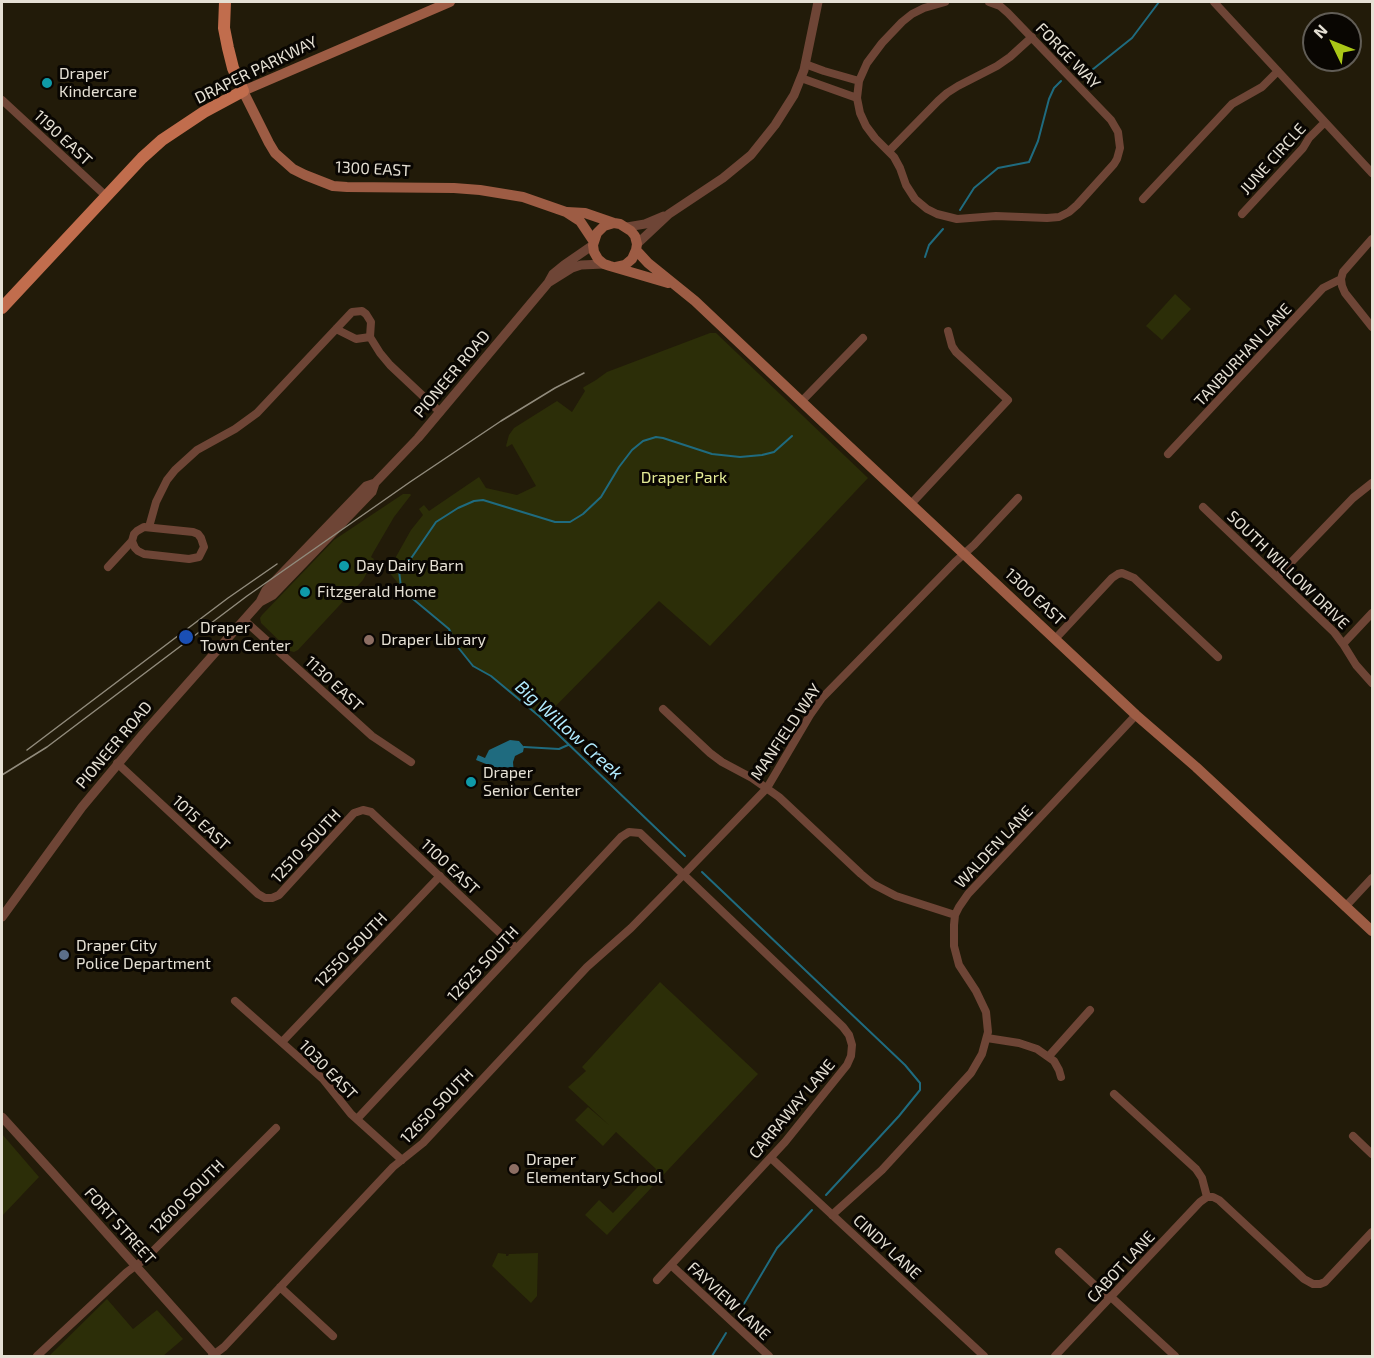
<!DOCTYPE html>
<html>
<head>
<meta charset="utf-8">
<style>
	body { margin:0 }
	#map { position:relative; width:1374px; height:1358px; overflow:hidden; background:#221b09; font-family:"Exo 2",sans-serif }
	canvas { display:block }
	.frame { position:absolute; inset:0; border:3px solid #e5e0d4; pointer-events:none }
	.north { position:absolute; left:1302px; top:12px; width:60px; height:60px; box-sizing:border-box; background:#090602; border:2px solid #615d56; border-radius:50%; rotate:313deg; font-size:16px; font-weight:700; line-height:24px; text-align:center; color:#e5e0d4 }
	.north::after { content:''; display:block; margin:auto; width:21px; height:27px; background:#aac717; clip-path:polygon(50% 0,100% 100%,50% 72%,0 100%) }
</style>
</head>
<body>
<div id="map">
<canvas width="1374" height="1358"></canvas>
<div class="frame"></div>
<div class="north">N</div>
</div>
<script>
const c = document.querySelector('canvas').getContext('2d');
c.lineJoin = 'round';
function fillPath(path, color) { c.fillStyle = color; c.fill(path, 'evenodd'); }
const shape = rows => new Path2D(rows.map(r => 'M' + r).join(''));
function trace(path, color, width, dash) { c.strokeStyle = color; c.lineWidth = width; c.lineCap = dash ? 'butt' : 'round'; c.setLineDash(dash || []); c.stroke(path); }
function label(font, color, halo, rows, align = 'center') {
  c.font = font + ' "Exo 2",sans-serif'; c.lineWidth = 6; c.setLineDash([]); c.textBaseline = 'middle'; c.strokeStyle = halo; c.fillStyle = color; for (const [text, x, y, turn = 0] of rows) {
    c.save(); c.translate(x, y); c.rotate((+turn || 0) * Math.PI / 180); c.textAlign = isNaN(turn) ? turn : align; if (halo) c.strokeText(text, 0, 0); c.fillText(text, 0, 0); c.restore();
  }
}
const green = shape([
	[1175,294,1191,309,1162,340,1146,326],
	[710,333,716,333,868,478,710,646,659,601,542,720,491,676,473,666,457,646,449,629,407,594,388,571,411,530,423,515,419,509,424,505,429,511,479,477,486,488,517,495,536,486,512,444,507,447,506,446,509,435,514,428,557,401,572,412,585,391,583,388,584,387,596,380,607,372],
	[403,494,410,494,411,495,394,517,373,553,371,557,374,559,363,580,298,650,294,652,290,651,261,623,260,618,262,615,334,540],
	[660,982,758,1074,607,1235,585,1215,599,1200,613,1213,652,1172,654,1173,656,1169,616,1132,603,1146,575,1120,588,1107,609,1125,568,1087,586,1071,582,1067],
	[2,1134,39,1177,2,1216],
	[498,1253,506,1254,506,1256,508,1256,509,1254,538,1253,537,1296,531,1303,492,1266],
	[107,1299,133,1329,157,1310,183,1339,163,1356,49,1356]
]);
const water = shape([
	[510,740,519,741,524,747,523,752,515,756,513,762,514,775,476,760,478,755,485,758,489,750]
]);
const stream = shape([
	[1087,74,1132,38,1159,2],
	[960,210,974,188,998,168,1029,162,1038,141,1049,99,1054,88,1061,81],
	[925,257,929,245,943,229],
	[524,747,559,749,568,745],
	[685,856,539,716,491,676,473,666,457,646,449,629,407,594,401,587,399,571,402,566,412,557,436,522,458,508,474,501,483,500,555,522,570,522,583,514,601,497,619,467,632,450,643,441,656,437,663,438,712,454,740,457,762,455,774,452,792,436],
	[702,872,905,1065,920,1083,920,1090,899,1116,826,1195],
	[738,1314,777,1248,812,1210],
	[712,1356,726,1333]
]);
const minor = shape([
	[945,2,924,8,912,14,902,22,882,43,867,63,859,81,857,98,860,113,866,126,875,138,894,157,900,168,906,185,915,199,927,209,937,214,957,219,996,216,1047,218,1059,217,1069,212,1077,205,1114,164,1117,159,1120,148,1118,132,1111,120,1008,13,1000,6,989,2],
	[1214,2,1372,173],
	[805,64,824,71,859,81],
	[801,78,857,98],
	[2,100,106,196],
	[889,151,938,101,947,93,958,86,997,66,1010,57,1032,37],
	[1143,199,1232,104,1262,87,1278,71],
	[1242,214,1303,148,1309,138,1325,122],
	[1341,279,1342,286,1345,293,1372,327],
	[1341,279,1343,272,1372,239],
	[336,329,356,339,370,337],
	[801,402,863,338],
	[1168,454,1323,288,1341,279],
	[911,504,1008,400,956,352,952,346,948,331],
	[1203,507,1334,632,1343,644,1356,665,1372,683],
	[149,527,156,502,167,480,175,470,197,450,235,429,257,413,352,312,362,311,366,314,371,322,370,337,380,353,390,365,440,412],
	[108,567,132,541,134,534,137,531,144,527,193,532,198,534,201,538,204,547,199,557,189,559,144,554,138,551,135,548,132,541],
	[1277,577,1353,498,1372,483],
	[244,620,372,736,411,762],
	[1055,639,1112,578,1118,574,1122,573,1134,578,1218,657],
	[1343,644,1372,613],
	[663,709,710,753,722,762,752,778,779,797,861,874,873,884,896,896,955,915],
	[117,763,258,894,265,898,272,898,279,895,354,813,363,810,371,812,516,948],
	[1345,907,1372,878],
	[235,1001,323,1079,351,1114,402,1160],
	[987,1038,1019,1043,1037,1049,1054,1061,1059,1070,1061,1077],
	[282,1042,440,876],
	[1049,1056,1090,1010],
	[1114,1094,1196,1169,1202,1178,1207,1197],
	[357,1119,621,837,629,832,640,833,843,1027,849,1035,852,1045,851,1056,847,1065,785,1142,657,1280],
	[1353,1136,1372,1154],
	[771,1158,984,1356],
	[1207,1197,1213,1197,1219,1200,1304,1279,1313,1284,1320,1284,1325,1282,1372,1232],
	[832,1215,882,1170,971,1073,982,1054,988,1032,986,1012,976,991,959,965,954,946,954,925,955,915,959,907,968,894,1136,715],
	[1059,1252,1103,1293,1111,1297,1175,1356],
	[671,1265,769,1356],
	[280,1287,333,1336],
	[37,1356,127,1272,145,1259,276,1128],
	[212,1356,224,1347,393,1167,423,1143,587,967,631,928,683,875,767,788,810,715,822,698,955,562,974,545,1018,498],
	[1055,1356,1200,1202,1207,1197]
]);
const tertiary = shape([
	[627,227,645,224,664,216],
	[637,244,669,214,723,178,751,155,775,125,794,95,804,70,818,2],
	[548,283,572,268,581,265,604,264],
	[260,602,266,590,317,537,366,486,375,483,418,438,548,283,553,274,564,265,593,245],
	[2,917,82,807,143,734,251,612,260,602,273,595,372,492,375,483],
	[2,1117,52,1172,216,1356]
]);
const secondary = shape([
	[450,2,243,91,269,143,275,153,293,169,305,175,333,186,347,187,454,188,480,190,523,197,566,212,580,221,594,242],
	[567,212,585,213,614,223],
	[636,250,648,263,695,301,822,421,1136,715,1196,767,1372,931],
	[616,267,625,265,632,259,636,250,637,244,635,236,631,231,620,224,614,223,604,226,597,233,593,245,594,252,598,259,604,264,610,266,668,283]
]);
const primary = shape([
	[2,308,142,158,162,140,204,112,243,91,233,68,228,48,224,28,225,2]
]);
const tram = shape([
	[27,750,228,598,277,564],
	[2,775,47,747,247,596,410,482,501,421,555,388,584,373]
]);
const markers = [
	[47,83,6,"#0f9aa8"],
	[344,566,6,"#0f9aa8"],
	[305,592,6,"#0f9aa8"],
	[186,637,8,"#1a4fb4"],
	[369,640,6,"#8d6e63"],
	[471,782,6,"#0f9aa8"],
	[64,955,6,"#5c6f8a"],
	[514,1169,6,"#8d6e63"]
];
const streetNames = [
	["FORGE WAY",1068,56,46],
	["DRAPER PARKWAY",256,70,-26],
	["1190 EAST",63,138,43],
	["JUNE CIRCLE",1273,159,-48],
	["1300 EAST",373,169,3],
	["TANBURHAN LANE",1243,355,-47],
	["PIONEER ROAD",452,374,-50],
	["SOUTH WILLOW DRIVE",1288,570,44],
	["1300 EAST",1035,597,43],
	["1130 EAST",334,684,43],
	["MANFIELD WAY",786,732,-56],
	["PIONEER ROAD",114,745,-50],
	["1015 EAST",201,823,43],
	["12510 SOUTH",306,846,-47],
	["WALDEN LANE",994,847,-47],
	["1100 EAST",450,867,43],
	["12550 SOUTH",351,950,-46],
	["12625 SOUTH",483,964,-47],
	["1030 EAST",328,1070,46],
	["12650 SOUTH",437,1106,-46],
	["CARRAWAY LANE",792,1109,-50],
	["12600 SOUTH",187,1197,-45],
	["FORT STREET",120,1226,48],
	["CINDY LANE",887,1247,43],
	["CABOT LANE",1121,1267,-47],
	["FAYVIEW LANE",729,1301,43]
];
const poiNames = [
	["Draper",59,74],
	["Kindercare",59,92],
	["Day Dairy Barn",356,566],
	["Fitzgerald Home",317,592],
	["Draper",200,628],
	["Town Center",200,646],
	["Draper Library",381,640],
	["Draper",483,773],
	["Senior Center",483,791],
	["Draper City",76,946],
	["Police Department",76,964],
	["Draper",526,1160],
	["Elementary School",526,1178]
];
const parkNames = [
	["Draper Park",684,478]
];
const waterNames = [
	["Big Willow Creek",569,730,42]
];
fillPath(green, '#2c2e08');
fillPath(water, '#1f6b7f');
trace(stream, '#1f6b7f', 2);
trace(minor, '#6e4536', 8);
trace(tertiary, '#6e4536', 9);
trace(secondary, '#9d5c44', 10);
trace(primary, '#c16d4d', 12);
trace(tram, '#918b7c', 1.5);
for (const [x, y, r, color] of markers) { const dot = new Path2D(); dot.arc(x, y, r, 0, 2 * Math.PI); c.fillStyle = color; c.fill(dot); trace(dot, '#090602', 2); }
label('16px', '#e5e0d4', '#090602', streetNames);
label('16px', '#e5e0d4', '#090602', poiNames, 'left');
label('16px', '#e3ea95', '#090602', parkNames);
label('italic 18px', '#b1ebfe', '#090602', waterNames);
</script>
</body>
</html>
